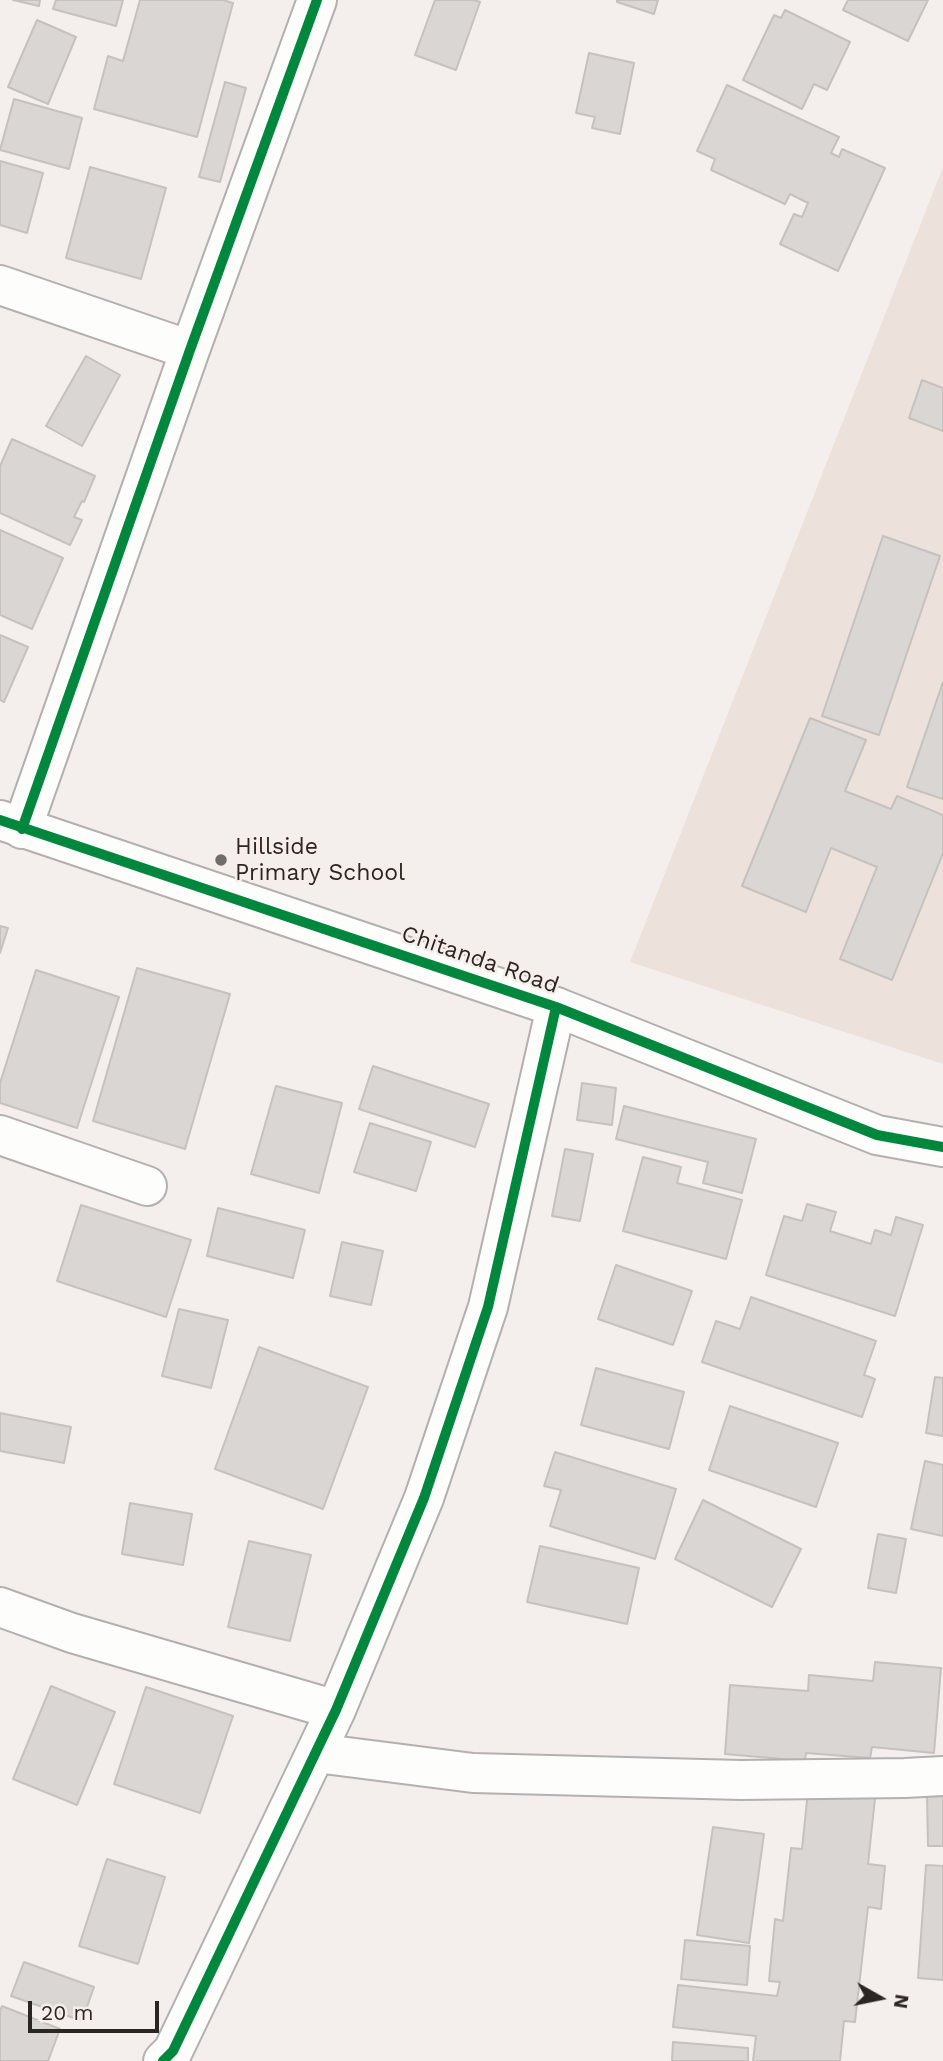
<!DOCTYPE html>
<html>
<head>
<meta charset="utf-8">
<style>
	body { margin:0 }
	#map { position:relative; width:943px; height:2061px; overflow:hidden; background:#f4efed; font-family:"Work Sans",sans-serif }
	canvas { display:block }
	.north { position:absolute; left:845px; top:1963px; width:70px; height:70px; -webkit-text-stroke:5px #f7eeea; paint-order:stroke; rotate:99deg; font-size:19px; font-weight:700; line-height:28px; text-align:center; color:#292624 }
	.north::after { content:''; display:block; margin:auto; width:24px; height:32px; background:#292624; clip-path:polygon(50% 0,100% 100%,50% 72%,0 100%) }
	.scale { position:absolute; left:28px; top:2001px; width:131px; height:32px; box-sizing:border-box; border:4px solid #292624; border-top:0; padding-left:9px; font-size:21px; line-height:24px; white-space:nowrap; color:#292624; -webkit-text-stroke:5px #f7eeea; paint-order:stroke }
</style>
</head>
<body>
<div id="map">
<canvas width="943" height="2061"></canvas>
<div class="north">N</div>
<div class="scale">20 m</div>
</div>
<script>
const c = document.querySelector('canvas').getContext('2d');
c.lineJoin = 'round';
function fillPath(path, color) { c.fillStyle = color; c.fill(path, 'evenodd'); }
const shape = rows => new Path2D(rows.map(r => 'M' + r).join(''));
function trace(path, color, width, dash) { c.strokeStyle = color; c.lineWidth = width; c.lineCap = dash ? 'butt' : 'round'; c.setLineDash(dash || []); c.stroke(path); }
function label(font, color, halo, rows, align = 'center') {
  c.font = font + ' "Work Sans",sans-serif'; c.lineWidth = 5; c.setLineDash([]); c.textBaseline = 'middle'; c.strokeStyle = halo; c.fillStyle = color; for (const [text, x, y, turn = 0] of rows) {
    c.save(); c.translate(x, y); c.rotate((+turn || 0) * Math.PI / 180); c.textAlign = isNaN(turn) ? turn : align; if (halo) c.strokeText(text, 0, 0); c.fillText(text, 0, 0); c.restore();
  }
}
const built = shape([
	[943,167,943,1064,630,962]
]);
const building = shape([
	[13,0,40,0,39,6,13,0],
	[56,0,123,0,116,26,53,9,56,0],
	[140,0,223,0,233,3,197,137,94,109,108,56,123,61,140,0],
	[435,0,474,0,480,2,456,70,415,55,435,0],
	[617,0,658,0,654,14,617,2,617,0],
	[848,0,928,0,908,41,843,10,848,0],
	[785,10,850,42,827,90,814,84,802,109,743,80,774,15,781,18,785,10],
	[37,20,76,37,48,104,8,87,37,20],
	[589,53,634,63,620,134,592,128,595,117,576,113,589,53],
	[225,82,246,88,220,182,199,177,225,82],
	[727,85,839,137,831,153,839,157,842,149,885,168,838,271,780,244,794,214,802,217,808,203,790,194,785,204,711,170,715,159,697,151,727,85],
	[14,99,82,118,69,169,0,150,14,99],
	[0,161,43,173,27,233,0,225,0,161],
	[90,167,166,188,141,279,66,258,90,167],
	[86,356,120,375,82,446,46,426,86,356],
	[922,380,943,388,943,431,909,418,922,380],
	[12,439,95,476,84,502,82,501,74,517,82,520,70,545,0,513,0,466,12,439],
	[0,530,63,558,32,629,0,615,0,530],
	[883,536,940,556,879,735,822,716,883,536],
	[0,635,28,647,4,702,0,700,0,635],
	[943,682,943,799,907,787,943,682],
	[810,718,866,740,845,791,891,809,897,796,943,815,943,853,892,980,840,959,877,867,831,848,806,912,742,886,810,718],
	[0,926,8,928,0,953,0,926],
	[137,968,230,994,185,1149,93,1121,137,968],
	[36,970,119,997,77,1128,0,1103,0,1083,36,970],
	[373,1066,489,1104,475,1147,359,1109,373,1066],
	[582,1083,616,1088,612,1125,577,1120,582,1083],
	[276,1086,342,1103,319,1193,251,1174,276,1086],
	[624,1106,756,1139,742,1193,703,1183,708,1162,616,1139,624,1106],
	[370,1123,431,1142,416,1191,354,1172,370,1123],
	[565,1149,593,1154,580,1221,552,1216,565,1149],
	[643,1157,681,1167,677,1183,742,1200,726,1259,623,1231,643,1157],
	[807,1204,836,1212,830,1231,871,1244,875,1230,891,1235,896,1217,923,1225,895,1316,766,1275,784,1216,802,1221,807,1204],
	[81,1205,191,1240,166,1317,57,1281,81,1205],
	[218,1208,305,1230,293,1278,207,1256,218,1208],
	[342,1242,383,1251,371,1305,330,1296,342,1242],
	[616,1265,692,1291,673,1345,598,1319,616,1265],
	[751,1297,876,1341,864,1375,875,1379,862,1417,702,1362,716,1321,740,1329,751,1297],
	[179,1309,228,1320,211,1388,162,1376,179,1309],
	[259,1347,368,1387,323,1509,215,1469,259,1347],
	[596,1368,684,1392,669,1449,581,1425,596,1368],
	[935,1377,943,1378,943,1436,926,1433,935,1377],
	[730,1406,838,1443,816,1507,709,1470,730,1406],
	[0,1413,71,1427,64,1463,0,1451,0,1413],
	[555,1452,676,1489,655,1559,550,1526,561,1490,544,1486,555,1452],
	[925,1461,943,1465,943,1536,911,1529,925,1461],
	[703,1500,801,1549,772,1607,675,1559,703,1500],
	[130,1503,192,1514,183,1565,122,1554,130,1503],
	[878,1534,906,1539,896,1593,868,1588,878,1534],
	[249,1541,311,1555,290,1641,228,1627,249,1541],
	[540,1546,639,1568,627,1624,527,1602,540,1546],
	[875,1662,941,1668,934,1753,872,1747,870,1758,806,1753,805,1761,725,1754,730,1685,808,1691,809,1675,873,1681,875,1662],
	[51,1686,115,1712,77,1805,13,1779,51,1686],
	[146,1687,233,1716,200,1813,114,1784,146,1687],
	[808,1791,875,1798,868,1864,885,1866,881,1909,868,1907,855,2022,844,2021,840,2061,753,2061,756,2036,673,2027,678,1985,777,1996,780,1982,769,1981,775,1919,783,1921,791,1848,802,1849,808,1791],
	[943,1792,943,1846,928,1846,927,1793,943,1792],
	[713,1827,764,1834,749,1943,697,1935,713,1827],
	[107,1859,165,1877,138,1964,79,1946,107,1859],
	[926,1865,943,1866,943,1980,918,1978,926,1865],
	[685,1940,750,1946,747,1985,681,1979,685,1940],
	[24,1962,94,1987,82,2021,11,1996,24,1962],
	[2,2006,60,2029,48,2061,0,2061,0,2011,2,2006],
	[673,2042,748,2048,748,2061,672,2061,673,2042]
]);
const minor = shape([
	[0,285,190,350],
	[22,829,190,350,317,0],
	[0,1135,147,1186],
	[0,1607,72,1633,336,1710],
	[316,1753,473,1773,741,1780,905,1778,943,1776],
	[163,2061,173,2051,336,1710,424,1498,488,1307,556,1007]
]);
const tertiary = shape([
	[0,820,556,1007,877,1135,943,1147]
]);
const cycleway = shape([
	[0,820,556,1007,877,1135,943,1147],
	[22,829,190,350,317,0],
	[163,2061,173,2051,336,1710,424,1498,488,1307,556,1007]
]);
const markers = [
	[221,860,7,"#706c6a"]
];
const poiNames = [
	["Hillside",235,847],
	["Primary School",235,873]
];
const streetNames = [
	["Chitanda Road",480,960,19]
];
fillPath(built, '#ede1dc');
fillPath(building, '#dad6d4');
trace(building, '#c5c1bf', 2);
trace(minor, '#b4b0ae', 42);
trace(tertiary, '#b4b0ae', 42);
trace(minor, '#fdfdfc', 38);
trace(tertiary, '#fdfdfc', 38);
trace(cycleway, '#00873e', 10);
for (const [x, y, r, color] of markers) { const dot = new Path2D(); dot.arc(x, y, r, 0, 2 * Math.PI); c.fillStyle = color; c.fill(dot); trace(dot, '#f7eeea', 2.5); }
label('23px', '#292624', '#f7eeea', poiNames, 'left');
label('23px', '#292624', '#f7eeea', streetNames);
</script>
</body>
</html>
